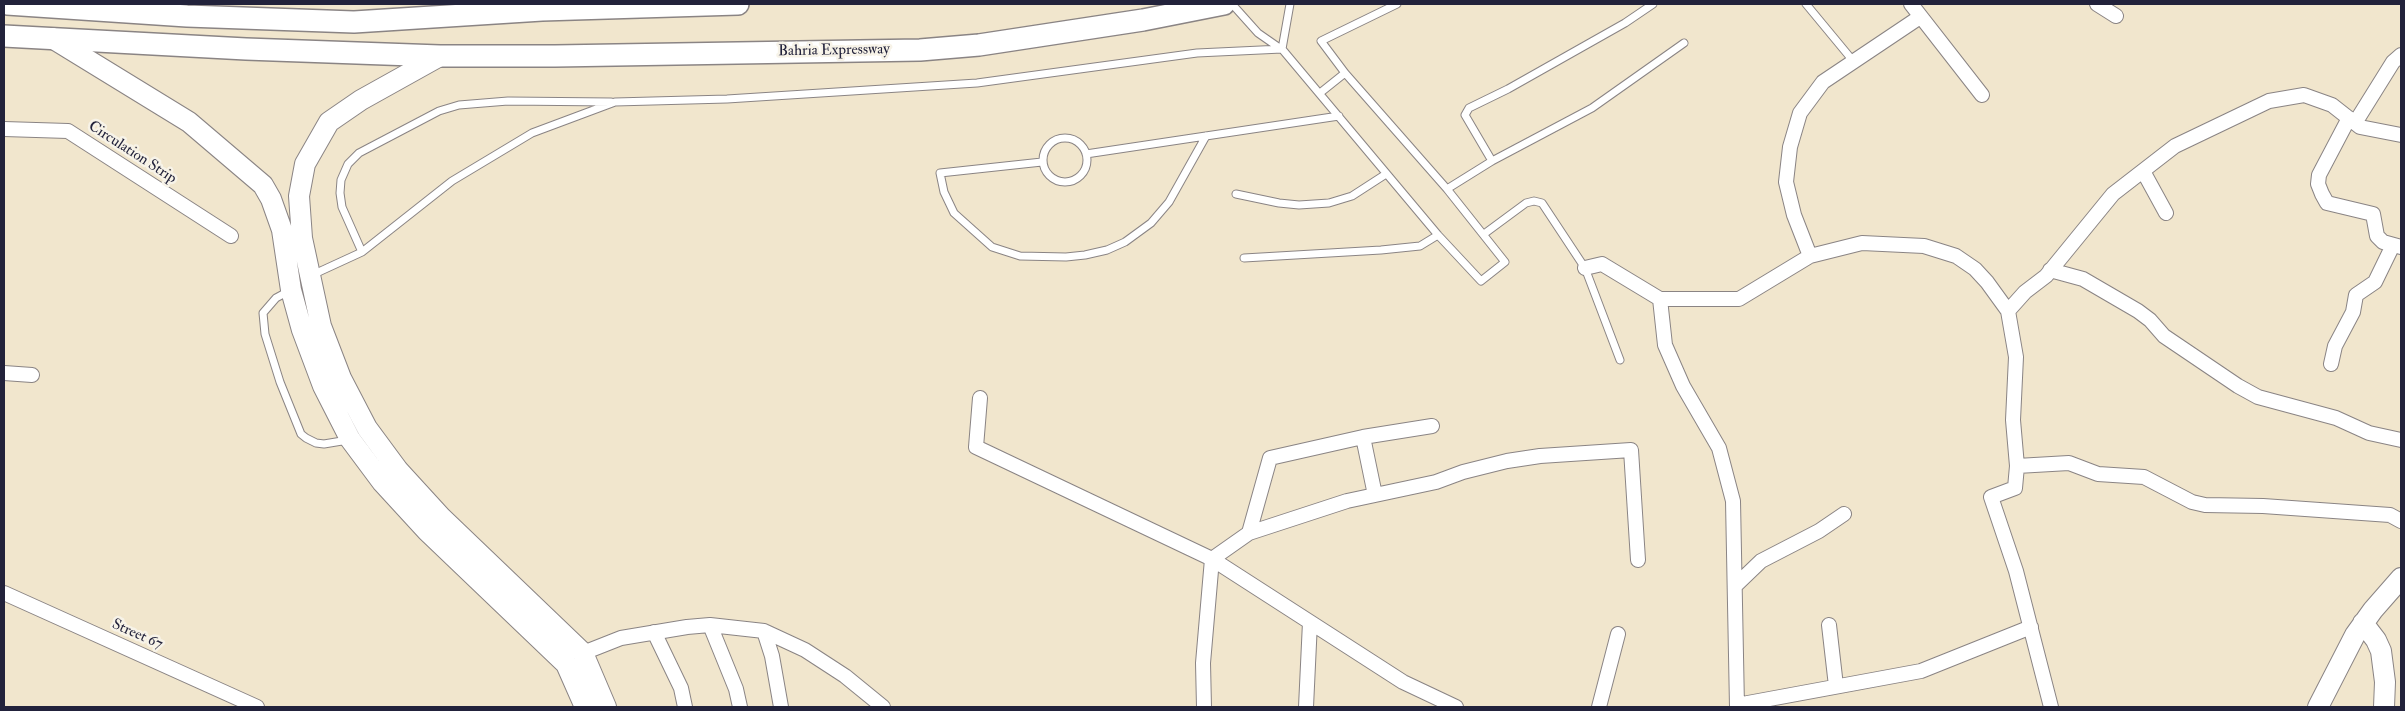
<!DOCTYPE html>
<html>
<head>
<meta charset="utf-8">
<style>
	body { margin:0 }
	#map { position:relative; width:2405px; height:711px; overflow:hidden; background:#f1e6cd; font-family:"IM FELL Double Pica",serif }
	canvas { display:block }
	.frame { position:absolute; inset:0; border:5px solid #22223b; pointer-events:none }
</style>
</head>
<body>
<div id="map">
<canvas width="2405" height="711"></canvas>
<div class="frame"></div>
</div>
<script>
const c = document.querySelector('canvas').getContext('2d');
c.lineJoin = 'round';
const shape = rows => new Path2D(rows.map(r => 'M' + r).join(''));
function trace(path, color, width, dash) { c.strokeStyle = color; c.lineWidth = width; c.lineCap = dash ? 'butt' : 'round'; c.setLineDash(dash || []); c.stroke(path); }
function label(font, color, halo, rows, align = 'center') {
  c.font = font + ' "IM FELL Double Pica",serif'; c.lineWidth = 5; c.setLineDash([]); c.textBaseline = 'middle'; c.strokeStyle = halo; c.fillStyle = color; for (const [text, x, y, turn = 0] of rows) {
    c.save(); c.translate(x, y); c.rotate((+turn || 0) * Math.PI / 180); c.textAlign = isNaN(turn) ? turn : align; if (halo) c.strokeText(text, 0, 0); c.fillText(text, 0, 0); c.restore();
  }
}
const lane = shape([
	[1232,4,1258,33,1281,49],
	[1290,4,1282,49,1438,235,1481,281,1505,262,1447,189,1345,73,1321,41,1397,4],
	[1806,4,1854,62],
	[1320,93,1345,73],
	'1043 160a22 22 0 1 1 44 0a22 22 0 1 1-44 0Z',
	[1086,154,1339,116],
	[1492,161,1465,115,1469,108,1508,89,1625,23,1653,4],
	[1042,162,940,173,944,192,954,213,992,247,1020,256,1066,257,1085,255,1107,250,1125,242,1151,223,1169,202,1206,136],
	[1447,189,1492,161,1592,108,1684,43],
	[1236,194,1279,203,1299,205,1329,203,1352,196,1386,174],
	[1484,234,1526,203,1534,201,1542,203,1585,268,1620,360],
	[362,252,342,207,340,193,341,180,348,164,359,153,439,111,459,105,508,101,611,102],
	[1244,258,1381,250,1420,246,1438,235],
	[312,275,362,252,452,181,532,133,615,102,727,99,977,83,1197,53,1282,49],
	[289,291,276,298,263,313,265,334,280,382,301,434,306,438,316,443,324,444,348,440]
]);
const street = shape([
	[1911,4,1982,95],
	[2097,4,2116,16],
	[2349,118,2319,175,2318,184,2322,194,2327,203,2373,214,2377,236,2383,242,2401,247],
	[2355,123,2393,62,2401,55],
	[4,129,68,131,231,236],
	[2143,171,2166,213],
	[1810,256,1794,215,1786,182,1790,147,1800,113,1823,82,1920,17],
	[1585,268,1602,264,1660,299,1665,345,1683,386,1719,448,1733,501,1737,707],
	[2050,270,2083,279,2138,311,2150,320,2164,336,2238,386,2258,397,2336,418,2369,433,2401,440],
	[1660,299,1739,299,1810,256,1862,243,1924,246,1956,256,1975,269,1987,282,2008,311,2016,357,2013,420,2017,466],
	[2008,311,2025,292,2046,276,2113,194,2175,146,2269,101,2304,95,2332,105,2360,127,2401,135],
	[2331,364,2335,346,2353,312,2356,295,2375,282,2393,245],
	[4,373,32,375],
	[980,398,976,447,1212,559,1403,682,1456,707],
	[1363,437,1375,495],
	[1249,533,1270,458,1363,437,1432,426],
	[1735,586,1761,561,1819,531,1844,514],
	[4,593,257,707],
	[710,625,736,689,740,707],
	[1829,625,1836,686],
	[764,631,772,656,781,707],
	[654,632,681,688,685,707],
	[583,653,621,638,687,627,710,625,764,631,805,650,845,676,883,707],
	[1737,705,1921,671,2031,627],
	[1204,707,1203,663,1212,559,1249,533,1347,501,1436,482,1463,472,1507,461,1540,456,1631,450,1638,560],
	[1306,707,1310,622],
	[1599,707,1618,634],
	[2051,707,2016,571,1991,497,2015,488,2017,466,2069,463,2098,474,2144,477,2192,502,2205,505,2263,506,2390,515,2401,521]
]);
const secondary = shape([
	[52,38,189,122,263,185,271,199,282,230,291,290,302,330,323,386,350,439,382,482,427,531,566,664,585,707],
	[440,56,361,100,329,122,305,164,299,196,302,238,321,326,341,378,367,428,398,470,441,517,583,653,606,707],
	[2363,623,2376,640,2381,651,2385,682,2384,707],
	[2318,707,2355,635,2373,610,2401,578]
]);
const primary = shape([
	[7,4,187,16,354,22,542,10,738,4],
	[4,36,246,49,440,56,555,56,920,50,979,45,1143,20,1224,4]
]);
const streetNames = [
	["Bahria Expressway",834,51,-1],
	["Circulation Strip",132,153,33],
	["Street 67",137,635,24]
];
trace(lane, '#8a8484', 9);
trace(street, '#8a8484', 16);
trace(secondary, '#8a8484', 22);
trace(primary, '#8a8484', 24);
trace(lane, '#fff', 7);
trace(street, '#fff', 14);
trace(secondary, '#fff', 20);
trace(primary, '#fff', 21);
label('15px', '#22223b', '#f7f3e8', streetNames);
</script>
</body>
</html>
